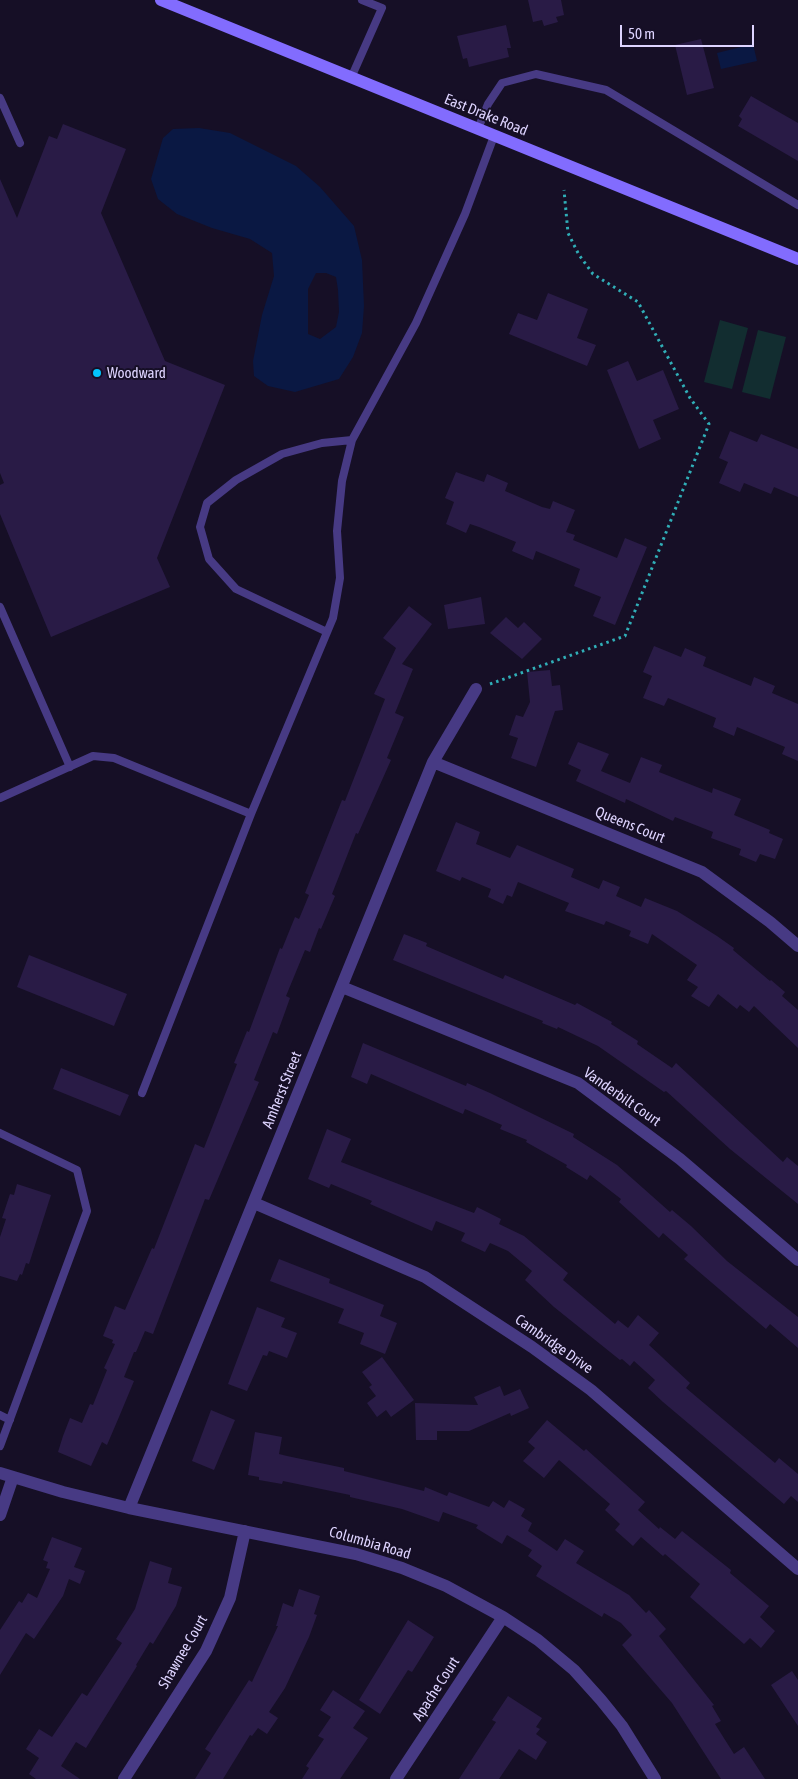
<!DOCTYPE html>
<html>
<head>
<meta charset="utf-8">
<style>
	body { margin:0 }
	#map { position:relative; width:798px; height:1779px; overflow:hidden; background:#160f26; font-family:"Asap Condensed",sans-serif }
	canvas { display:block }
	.scale { position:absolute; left:620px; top:25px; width:134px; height:22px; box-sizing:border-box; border:2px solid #ded4ff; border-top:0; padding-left:6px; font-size:15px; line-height:18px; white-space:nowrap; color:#ded4ff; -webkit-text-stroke:4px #160f26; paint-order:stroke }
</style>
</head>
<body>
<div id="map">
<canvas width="798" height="1779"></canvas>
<div class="scale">50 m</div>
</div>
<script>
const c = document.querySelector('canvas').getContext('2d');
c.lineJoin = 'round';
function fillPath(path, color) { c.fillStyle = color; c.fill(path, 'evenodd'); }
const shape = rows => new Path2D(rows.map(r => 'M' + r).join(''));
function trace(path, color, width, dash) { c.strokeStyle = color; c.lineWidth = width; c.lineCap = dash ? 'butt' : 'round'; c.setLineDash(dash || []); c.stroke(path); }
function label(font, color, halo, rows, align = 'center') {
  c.font = font + ' "Asap Condensed",sans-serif'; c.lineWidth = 4; c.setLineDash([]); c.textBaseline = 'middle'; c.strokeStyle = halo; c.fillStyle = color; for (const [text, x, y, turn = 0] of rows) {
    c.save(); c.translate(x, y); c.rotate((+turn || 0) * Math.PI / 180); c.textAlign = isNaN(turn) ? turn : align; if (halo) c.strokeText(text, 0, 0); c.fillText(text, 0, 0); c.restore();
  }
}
const green = shape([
	[720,320,748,328,732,389,704,382],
	[758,330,786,337,770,399,742,392]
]);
const water = shape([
	[753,44,757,61,721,69,717,53],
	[199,128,230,133,296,166,320,187,354,226,362,260,364,306,362,333,353,357,339,379,295,392,268,386,254,376,253,361,262,315,274,276,272,253,250,239,212,228,177,214,158,199,151,179,163,138,173,129],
	[316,273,326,273,336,277,338,290,339,312,336,327,320,339,308,334,308,289]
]);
const building = shape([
	[528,0,561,0,564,15,556,17,558,22,544,26,542,20,533,22],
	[506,25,511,48,507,48,509,57,469,67,467,58,463,59,457,36],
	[701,39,714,88,687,95,675,45],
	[751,96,798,123,798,161,738,126,742,119,739,116],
	[63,124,126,149,101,213,165,361,225,385,157,558,170,587,51,637,0,514,0,485,4,483,0,473,0,179,17,218,49,136,57,139],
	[548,293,588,309,577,338,596,345,587,366,509,334,518,313,537,320],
	[628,361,637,381,663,370,679,409,653,420,661,439,639,449,607,370],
	[730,431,757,442,761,434,798,449,798,497,774,487,771,494,744,483,740,492,719,483,728,462,719,458],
	[456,472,484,482,487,474,508,483,505,491,542,507,550,509,553,501,575,510,566,532,575,535,573,540,617,558,625,538,647,547,615,625,593,616,601,597,574,586,580,569,536,551,533,560,512,551,516,542,479,527,470,524,466,533,446,524,454,502,445,498],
	[481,597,485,624,448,629,444,605],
	[409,606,432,624,402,664,413,669,395,713,404,717,387,758,391,760,358,834,356,833,332,894,335,896,321,929,319,928,310,952,305,950,286,996,290,998,285,1012,277,1034,273,1032,254,1080,259,1082,209,1200,205,1199,153,1334,145,1331,136,1352,134,1352,124,1377,134,1381,119,1417,107,1445,102,1442,91,1466,58,1452,63,1436,70,1418,82,1423,90,1404,93,1405,107,1370,104,1368,115,1344,112,1343,113,1340,103,1336,115,1306,125,1310,152,1248,154,1249,195,1144,204,1148,237,1064,234,1063,247,1031,249,1032,280,948,282,949,295,917,299,919,309,895,305,893,342,800,345,801,385,699,374,694,396,648,383,638],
	[506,617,518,628,524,622,542,639,522,659,490,633],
	[654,646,681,657,685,648,706,657,703,666,751,686,754,677,775,686,772,693,798,704,798,761,782,754,785,747,737,727,734,736,713,727,716,718,668,698,664,706,643,698,652,676,643,672],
	[550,670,552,686,560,685,563,710,555,711,536,767,511,758,518,738,509,735,516,715,523,717,530,702,527,672],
	[578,742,609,754,601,771,630,783,641,757,662,765,659,772,712,793,713,788,741,799,734,815,770,830,769,833,783,839,775,859,760,854,756,862,739,855,741,849,711,838,713,832,675,817,673,821,626,799,625,803,576,781,581,770,568,764],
	[456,822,480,832,476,844,510,858,517,845,574,869,571,877,599,889,603,880,620,887,616,896,641,907,645,898,677,911,717,936,734,948,733,950,770,981,771,980,785,992,782,996,798,1010,798,1048,754,1006,749,1012,740,1005,737,1009,718,994,709,1007,691,996,698,987,687,980,697,965,652,934,648,944,629,936,631,931,606,921,604,925,565,911,569,903,518,882,512,897,507,895,503,904,488,897,491,889,462,877,460,881,436,871],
	[404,934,427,943,426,946,503,979,505,975,575,1005,577,1003,612,1022,611,1024,638,1041,637,1044,672,1068,676,1063,783,1162,787,1157,798,1166,798,1204,730,1149,666,1091,664,1092,598,1046,558,1027,557,1029,542,1023,543,1021,393,960],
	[29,955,127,994,114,1026,17,987],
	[363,1043,466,1086,467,1083,490,1093,574,1134,573,1137,617,1165,670,1212,672,1210,691,1226,727,1261,798,1317,798,1348,770,1324,766,1329,684,1259,688,1255,663,1233,659,1238,619,1202,621,1199,590,1175,587,1180,566,1167,567,1165,526,1142,527,1140,500,1129,502,1125,465,1109,463,1114,371,1074,367,1084,351,1077],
	[61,1068,129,1095,120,1116,53,1089],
	[327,1129,351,1139,341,1162,474,1213,477,1207,501,1219,499,1224,524,1236,568,1273,563,1280,615,1324,618,1320,628,1328,638,1315,659,1333,649,1345,690,1383,686,1388,775,1463,779,1458,798,1474,798,1502,791,1496,784,1504,663,1402,648,1388,655,1380,634,1361,630,1366,622,1359,620,1360,554,1307,525,1280,532,1271,508,1251,490,1243,485,1252,461,1241,465,1233,436,1221,432,1231,370,1204,372,1201,331,1184,329,1188,308,1179],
	[17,1184,51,1195,29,1264,26,1263,22,1275,20,1274,17,1281,0,1276,0,1237,6,1219,2,1218,10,1194,14,1195],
	[279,1259,330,1279,329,1283,384,1305,380,1316,397,1323,385,1354,360,1344,364,1333,338,1323,344,1309,270,1281],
	[257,1307,285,1318,281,1327,297,1333,287,1358,269,1351,267,1356,263,1355,247,1391,228,1384],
	[382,1357,414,1400,391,1417,386,1410,377,1417,367,1403,376,1396,369,1387,372,1385,362,1372],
	[500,1386,504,1396,520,1389,529,1408,511,1416,510,1413,469,1431,437,1431,437,1440,416,1440,415,1403,478,1405,474,1397],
	[211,1410,235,1420,214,1470,192,1461],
	[547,1420,584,1451,586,1449,645,1502,638,1510,659,1529,660,1527,675,1539,682,1531,731,1570,730,1573,769,1606,760,1617,775,1631,761,1648,750,1638,744,1644,690,1597,700,1584,665,1554,663,1556,641,1537,633,1546,615,1530,620,1524,605,1510,610,1504,559,1460,544,1478,523,1461,535,1448,528,1442],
	[255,1432,282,1437,279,1454,287,1456,344,1468,344,1471,424,1491,425,1487,447,1496,449,1492,489,1507,493,1501,504,1508,509,1500,525,1509,521,1516,532,1523,528,1531,557,1551,565,1539,584,1551,576,1563,629,1595,646,1613,649,1610,666,1629,659,1636,714,1705,712,1706,721,1721,715,1724,734,1754,744,1747,765,1779,721,1779,672,1703,622,1645,632,1635,621,1623,604,1613,602,1617,536,1576,542,1566,528,1556,532,1550,507,1535,502,1544,476,1528,478,1525,443,1512,439,1522,402,1509,350,1497,350,1495,283,1481,282,1484,259,1480,259,1477,248,1475],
	[52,1537,82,1548,74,1567,85,1571,80,1584,69,1579,63,1596,34,1639,26,1633,0,1675,0,1630,19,1601,22,1603,28,1593,37,1598,50,1569,46,1568,48,1562,43,1560],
	[150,1561,172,1568,168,1583,182,1587,176,1606,153,1644,150,1642,136,1665,137,1666,86,1748,76,1742,61,1766,80,1779,36,1779,29,1774,39,1758,26,1749,39,1729,52,1737,82,1693,87,1696,122,1643,116,1639,135,1609],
	[299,1589,320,1596,314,1614,317,1615,309,1637,285,1688,269,1712,278,1718,267,1734,258,1728,252,1736,250,1735,223,1779,195,1779,211,1753,205,1749,249,1680,252,1682,278,1626,276,1626,283,1603,293,1607],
	[408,1620,434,1637,412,1672,408,1670,380,1714,359,1700],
	[792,1671,798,1680,798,1726,771,1685],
	[333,1690,365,1711,353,1728,368,1738,340,1779,302,1779,309,1768,306,1766,324,1739,318,1736,331,1717,320,1710],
	[508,1696,542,1718,536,1727,540,1729,536,1734,547,1742,536,1760,519,1749,499,1779,459,1779,496,1722,492,1720]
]);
const path = shape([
	[490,684,625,636,709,424,690,398,638,302,593,274,579,255,568,233,564,190]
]);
const lane = shape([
	[351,78,382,8,362,0],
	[0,98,20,143],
	[478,129,488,104,502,83,536,74,606,90,798,205],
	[0,607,70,767],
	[327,632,236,589,209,559,200,527,207,503,236,480,282,454,322,443,352,440],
	[0,798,93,756,114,758,251,814],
	[142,1093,251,814,333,618,340,578,337,531,342,481,352,440,416,323,465,214,494,136],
	[0,1133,77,1170,87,1211,0,1446],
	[0,1415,10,1420]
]);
const street = shape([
	[433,762,702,872,770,922,798,946],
	[342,987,578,1083,680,1159,798,1260],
	[254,1203,425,1277,532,1347,591,1390,798,1569],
	[0,1473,63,1492,129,1508,356,1554,402,1568,446,1586,503,1617,538,1640,574,1670,601,1700,622,1726,655,1779],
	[129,1508,433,762,476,689],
	[0,1515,13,1477],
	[124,1779,206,1651,230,1598,245,1531],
	[396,1779,503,1617]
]);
const secondary = shape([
	[161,0,798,259]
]);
const markers = [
	[97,373,5,"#02c4fd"]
];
const streetNames = [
	["East Drake Road",486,115,22],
	["Queens Court",630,825,22],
	["Amherst Street",282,1090,-68],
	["Vanderbilt Court",622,1097,35],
	["Cambridge Drive",554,1344,35],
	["Columbia Road",370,1543,16],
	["Shawnee Court",183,1652,-60],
	["Apache Court",436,1689,-57]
];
const poiNames = [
	["Woodward",107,373]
];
fillPath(green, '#122d30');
fillPath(water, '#0a1843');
fillPath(building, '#291b46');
trace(path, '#30aeb7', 3, [2.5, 4]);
trace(lane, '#473a84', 8);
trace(street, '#473a84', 12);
trace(secondary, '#826cfe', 12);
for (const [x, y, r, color] of markers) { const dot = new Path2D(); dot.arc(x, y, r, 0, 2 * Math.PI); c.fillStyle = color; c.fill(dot); trace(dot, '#160f26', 2); }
label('15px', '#ded4ff', '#160f26', streetNames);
label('15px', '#ded4ff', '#160f26', poiNames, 'left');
</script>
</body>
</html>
